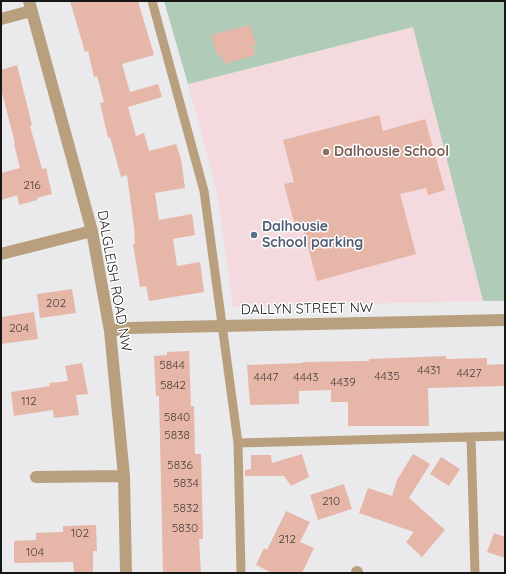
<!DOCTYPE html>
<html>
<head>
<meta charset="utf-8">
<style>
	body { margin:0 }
	#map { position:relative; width:506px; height:574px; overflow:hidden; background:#eaeaec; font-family:Quicksand,sans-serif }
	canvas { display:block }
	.frame { position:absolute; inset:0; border:2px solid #171717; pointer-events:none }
</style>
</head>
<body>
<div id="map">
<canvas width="506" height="574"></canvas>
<div class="frame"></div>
</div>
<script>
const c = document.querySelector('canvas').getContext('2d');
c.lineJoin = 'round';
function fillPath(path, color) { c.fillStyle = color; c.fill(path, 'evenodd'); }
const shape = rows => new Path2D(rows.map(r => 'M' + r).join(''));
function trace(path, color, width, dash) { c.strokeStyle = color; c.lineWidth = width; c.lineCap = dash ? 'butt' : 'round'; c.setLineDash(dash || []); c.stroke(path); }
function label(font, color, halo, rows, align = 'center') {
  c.font = font + ' Quicksand,sans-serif'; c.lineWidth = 3; c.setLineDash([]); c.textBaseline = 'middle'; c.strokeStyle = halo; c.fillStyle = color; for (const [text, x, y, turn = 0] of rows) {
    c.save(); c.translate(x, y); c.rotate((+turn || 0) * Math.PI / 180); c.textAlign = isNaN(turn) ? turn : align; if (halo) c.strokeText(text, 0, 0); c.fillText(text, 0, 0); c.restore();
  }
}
const education = shape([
	[413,27,483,301,233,307,217,191,188,84]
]);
const green = shape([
	[164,1,505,1,505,301,483,301,413,27,188,84]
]);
const building = shape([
	[70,1,138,1,154,55,122,64,130,92,158,84,162,97,128,107,136,136,144,133,149,151,176,144,181,159,185,188,155,193,159,220,192,214,195,235,173,239,177,266,200,262,204,292,149,301,146,286,140,287,133,244,135,244,134,227,127,175,121,177,110,137,108,138,100,103,104,102,97,76,94,77,88,51,85,52],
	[250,25,256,45,253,46,255,55,224,64,221,54,217,56,211,35],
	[17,65,32,125,30,126,42,169,46,168,52,194,37,198,37,200,19,205,17,195,1,200,1,173,20,168,14,144,15,143,1,89,1,70],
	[379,115,383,131,425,119,445,190,428,195,426,188,400,194,416,254,317,281,303,228,296,230,284,184,294,182,283,140],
	[72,289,76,313,40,318,37,294],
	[34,312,38,339,1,344,1,317],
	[189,351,191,406,194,406,195,454,201,454,203,539,199,539,201,573,163,573,159,396,156,396,154,356,167,355,167,352],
	[446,356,446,359,487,358,487,365,505,364,505,386,428,388,429,426,348,426,348,402,331,402,331,390,299,391,299,404,250,405,247,365,303,363,303,362,369,361,369,359],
	[82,363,88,394,76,395,79,415,54,418,53,410,14,416,11,392,50,386,49,383,68,381,65,366],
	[302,454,309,477,291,486,284,476,245,476,245,470,251,469,251,455,271,455,272,463],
	[413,454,430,464,409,498,445,530,422,557,406,542,414,532,359,513,368,488,392,496,397,480],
	[441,457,460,469,449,486,430,474],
	[344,484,352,509,318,520,310,495],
	[286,511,310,522,300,542,314,548,302,573,272,573,256,565,264,548,267,550],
	[96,525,97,551,93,551,93,573,74,573,73,562,14,563,14,541,36,540,36,533,63,532,63,526],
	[494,533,505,537,505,558,487,552]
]);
const lane = shape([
	[152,1,204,191,238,443,241,573],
	[471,437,475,573],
	[238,443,505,436]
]);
const street = shape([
	[29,1,92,231,110,331,124,476,126,573],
	[1,19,31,11],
	[1,254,92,231],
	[110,331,128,328,505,320],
	[36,477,124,476],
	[357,573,357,572]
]);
const markers = [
	[326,152,4,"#8d6e63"],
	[254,235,4,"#5c6f8a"]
];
const numberNames = [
	["216",32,185],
	["202",56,303],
	["204",19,328],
	["5844",172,365],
	["4431",429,370],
	["4427",469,373],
	["4435",387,376],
	["4447",266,377],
	["4443",306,377],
	["4439",343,382],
	["5842",173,385],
	["112",29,401],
	["5840",177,417],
	["5838",177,435],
	["5836",180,465],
	["5834",186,483],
	["210",331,501],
	["5832",186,508],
	["5830",185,528],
	["102",80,533],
	["212",287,539],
	["104",35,552]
];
const educationNames = [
	["Dalhousie School",334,152]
];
const serviceNames = [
	["Dalhousie",262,227],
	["School parking",262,243]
];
const streetNames = [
	["DALGLEISH ROAD NW",114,281,80],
	["DALLYN STREET NW",307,309,-1]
];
fillPath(education, '#f4d9de');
fillPath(green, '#b0cbb8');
fillPath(building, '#e6b6a8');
trace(lane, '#b8a07f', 9);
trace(street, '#b8a07f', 12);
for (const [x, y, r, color] of markers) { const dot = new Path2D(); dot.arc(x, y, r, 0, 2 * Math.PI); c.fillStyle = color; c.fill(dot); trace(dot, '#fff', 1.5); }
label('12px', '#4b3f3b', null, numberNames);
label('bold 14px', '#785e54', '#fff', educationNames, 'left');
label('bold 14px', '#4e5e75', '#fff', serviceNames, 'left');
label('14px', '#171717', '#fff', streetNames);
</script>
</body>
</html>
